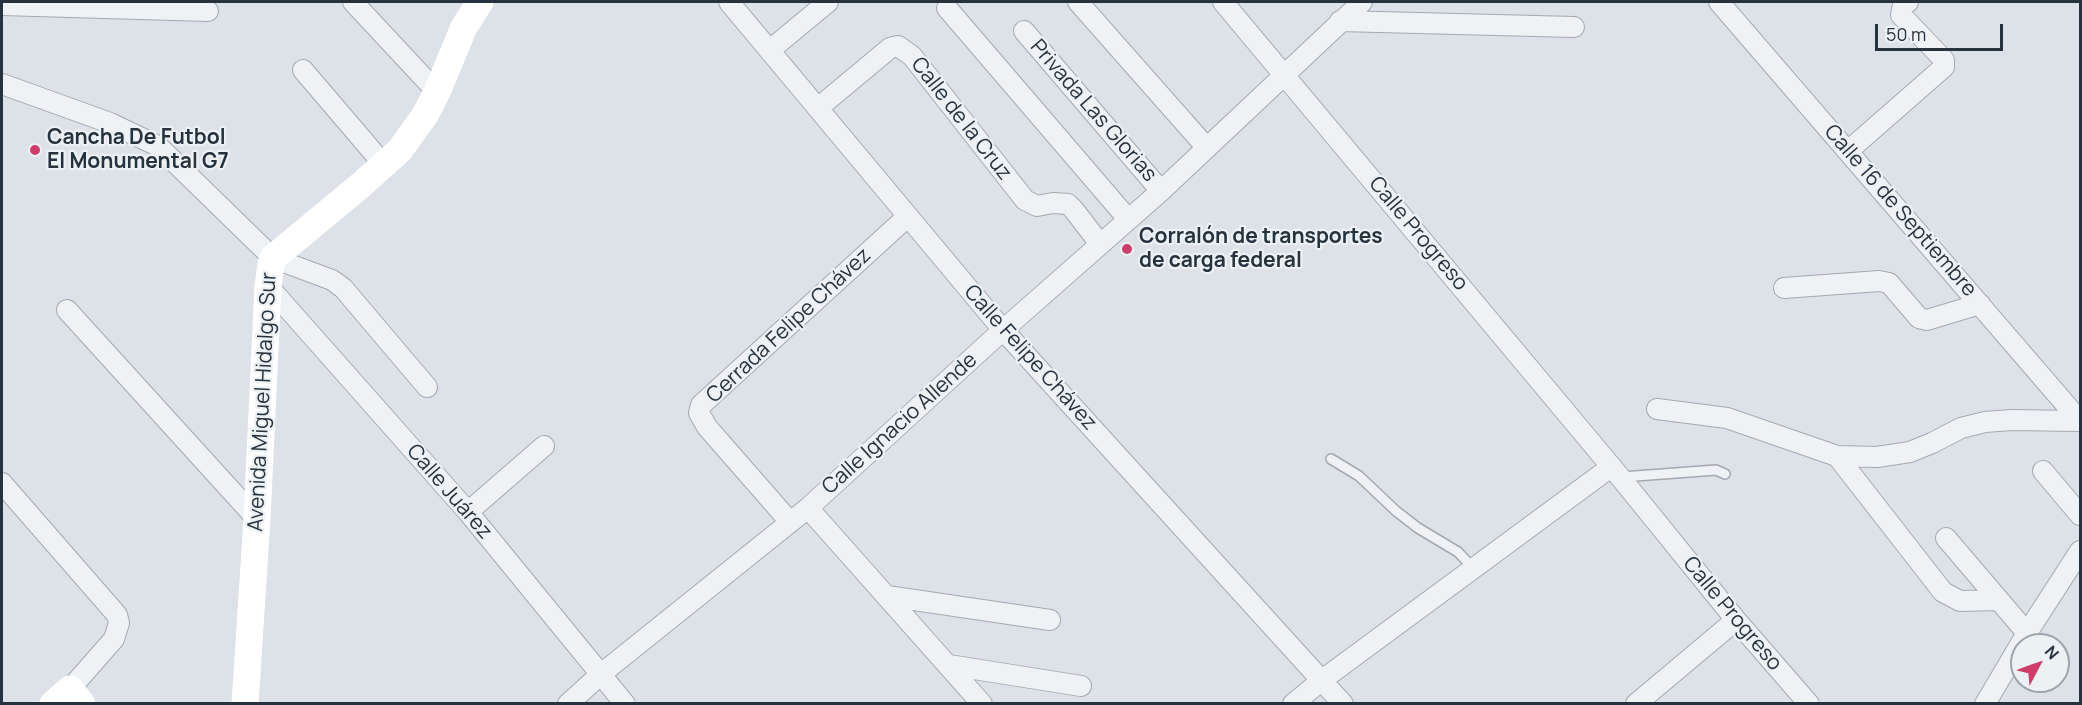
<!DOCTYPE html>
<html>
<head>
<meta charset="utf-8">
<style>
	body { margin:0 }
	#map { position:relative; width:2082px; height:705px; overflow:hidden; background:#dce2e7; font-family:Manrope,sans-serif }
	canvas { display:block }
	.frame { position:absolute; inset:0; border:3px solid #26323d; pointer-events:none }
	.north { position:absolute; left:2010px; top:633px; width:60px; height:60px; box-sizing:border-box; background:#ecf1f4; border:2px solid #9da5ab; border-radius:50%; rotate:49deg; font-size:16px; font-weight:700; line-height:24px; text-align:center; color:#26323d }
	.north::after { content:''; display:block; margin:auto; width:21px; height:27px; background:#cf3e6a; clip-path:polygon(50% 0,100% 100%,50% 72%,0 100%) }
	.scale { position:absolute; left:1875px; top:24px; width:128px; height:27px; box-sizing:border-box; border:3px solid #26323d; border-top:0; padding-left:8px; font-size:18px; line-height:21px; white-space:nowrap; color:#26323d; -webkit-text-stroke:4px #ecf1f4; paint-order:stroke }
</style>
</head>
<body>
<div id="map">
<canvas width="2082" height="705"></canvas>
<div class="frame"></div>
<div class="north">N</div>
<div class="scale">50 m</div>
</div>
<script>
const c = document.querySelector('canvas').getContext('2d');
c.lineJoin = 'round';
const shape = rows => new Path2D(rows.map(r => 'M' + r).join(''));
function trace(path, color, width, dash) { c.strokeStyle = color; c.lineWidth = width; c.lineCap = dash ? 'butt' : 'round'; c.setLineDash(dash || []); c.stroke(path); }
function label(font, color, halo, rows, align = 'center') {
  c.font = font + ' Manrope,sans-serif'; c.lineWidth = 4.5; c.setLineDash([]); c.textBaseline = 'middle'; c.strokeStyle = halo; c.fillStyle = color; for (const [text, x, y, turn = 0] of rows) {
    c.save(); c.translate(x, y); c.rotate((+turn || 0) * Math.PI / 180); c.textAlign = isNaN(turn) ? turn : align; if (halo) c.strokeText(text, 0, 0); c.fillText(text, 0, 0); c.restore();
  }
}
const lane = shape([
	[1331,459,1359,476,1396,511,1418,528,1458,552,1474,569],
	[1622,477,1716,470,1725,474]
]);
const street = shape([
	[353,2,437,92],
	[729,2,1003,330,1343,704],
	[1078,2,1207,148],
	[1223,2,1620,477,1736,620,1809,704],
	[1719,2,2080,421],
	[2,5,208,11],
	[947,8,1128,219],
	[1340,21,1574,27],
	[1024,31,1161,191],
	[770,50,828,2],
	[303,70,384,165],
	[2,84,110,123,158,146,273,258,332,280,343,288,427,387],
	[818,108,890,48,898,46,912,56,1025,200,1037,206,1053,203,1068,204,1074,210,1100,244],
	[1848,151,1944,67,1944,60,1901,15,1903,5,1908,2],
	[268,286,468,512,625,704],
	[1784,288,1879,281,1889,283,1919,318,1927,320,1980,304],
	[67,310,257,519],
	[1657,409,1727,418,1837,456,1877,457,1910,452,1932,443,1961,428,1985,422,2011,420,2080,421],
	[1837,456,1943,592,1960,601,1998,600],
	[2043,471,2080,515],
	[2,483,117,615,119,623,114,639,70,689],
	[808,508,982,704],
	[468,512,544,446],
	[790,522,707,427,699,413,701,405,907,217],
	[1946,538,2027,633],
	[887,596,1050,620],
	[949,665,1081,686],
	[568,704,601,674,808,508,1003,330,1161,191,1362,2],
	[1293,704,1322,680,1611,467],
	[1636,704,1736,620],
	[1985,704,2027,633,2080,551]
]);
const secondary = shape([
	[53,704,70,689,82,704],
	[245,704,257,519,268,286,271,264,273,258,361,185,400,150,425,115,437,92,464,27,480,2]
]);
const markers = [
	[35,150,6,"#cf3e6a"],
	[1127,249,6,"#cf3e6a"]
];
const streetNames = [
	["Privada Las Glorias",1093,111,49],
	["Calle de la Cruz",961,119,52],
	["Calle 16 de Septiembre",1900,211,49],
	["Calle Progreso",1418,234,50],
	["Cerrada Felipe Chávez",789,326,-43],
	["Calle Felipe Chávez",1030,358,48],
	["Avenida Miguel Hidalgo Sur",263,402,-87],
	["Calle Ignacio Allende",900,424,-42],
	["Calle Juárez",449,492,49],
	["Calle Progreso",1732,614,50]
];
const poiNames = [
	["Cancha De Futbol",47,138],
	["El Monumental G7",47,162],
	["Corralón de transportes",1139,237],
	["de carga federal",1139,261]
];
trace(lane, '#a2aab1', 12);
trace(street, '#a2aab1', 22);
trace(lane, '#eff2f5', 9);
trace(street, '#eff2f5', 20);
trace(secondary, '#fff', 27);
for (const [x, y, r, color] of markers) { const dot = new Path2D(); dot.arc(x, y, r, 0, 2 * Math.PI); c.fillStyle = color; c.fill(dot); trace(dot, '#ecf1f4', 2); }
label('21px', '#26323d', '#ecf1f4', streetNames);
label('bold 21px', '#26323d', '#ecf1f4', poiNames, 'left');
</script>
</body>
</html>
